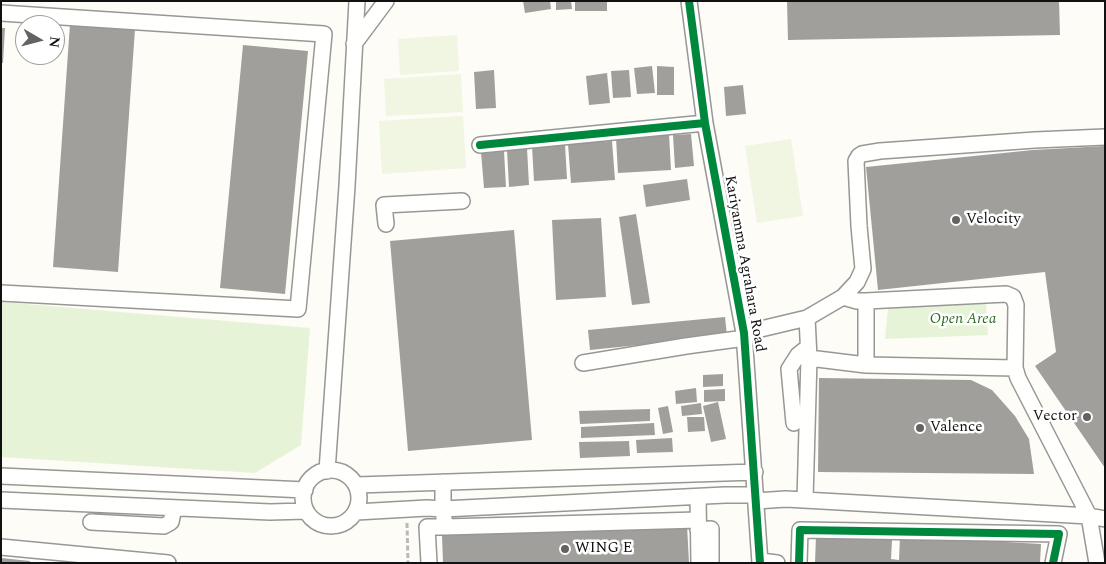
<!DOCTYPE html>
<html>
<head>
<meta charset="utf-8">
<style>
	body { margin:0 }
	#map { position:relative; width:1106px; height:564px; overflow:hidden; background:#fdfcf7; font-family:Spectral,serif }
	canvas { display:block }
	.frame { position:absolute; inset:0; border:2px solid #111; pointer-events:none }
	.north { position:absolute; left:15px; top:15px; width:50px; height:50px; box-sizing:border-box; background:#fff; border:1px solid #a0a0a0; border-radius:50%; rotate:98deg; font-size:14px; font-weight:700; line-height:20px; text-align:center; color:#111 }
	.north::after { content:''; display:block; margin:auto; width:18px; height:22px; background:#646362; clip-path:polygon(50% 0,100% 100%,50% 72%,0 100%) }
</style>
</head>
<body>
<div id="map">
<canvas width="1106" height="564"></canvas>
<div class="frame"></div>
<div class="north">N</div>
</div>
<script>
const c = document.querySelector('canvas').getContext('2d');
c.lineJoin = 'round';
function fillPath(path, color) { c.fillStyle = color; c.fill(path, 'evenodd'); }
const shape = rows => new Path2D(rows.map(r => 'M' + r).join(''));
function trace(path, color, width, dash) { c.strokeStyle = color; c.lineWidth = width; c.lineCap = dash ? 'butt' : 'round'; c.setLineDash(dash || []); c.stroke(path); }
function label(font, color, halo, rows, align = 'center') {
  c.font = font + ' Spectral,serif'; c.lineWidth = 5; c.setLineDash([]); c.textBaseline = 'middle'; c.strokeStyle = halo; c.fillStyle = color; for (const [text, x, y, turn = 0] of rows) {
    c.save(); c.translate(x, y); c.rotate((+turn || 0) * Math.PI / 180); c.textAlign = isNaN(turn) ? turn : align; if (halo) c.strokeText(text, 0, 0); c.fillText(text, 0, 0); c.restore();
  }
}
const green = shape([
	[2,302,310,328,301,445,255,473,1,457],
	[986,303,988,335,885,339,888,308]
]);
const pitch = shape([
	[457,35,459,71,400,75,398,39],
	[461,74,463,112,386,116,384,79],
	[463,116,466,168,382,174,379,121],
	[791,139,803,216,757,223,745,146]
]);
const building = shape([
	[523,1,550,1,551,9,525,13],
	[556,1,571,1,572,9,556,10],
	[575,1,607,1,607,11,575,11],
	[787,1,1059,1,1060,35,788,40],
	[70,24,135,29,118,272,53,267],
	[1,28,5,28,3,63,1,63],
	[243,45,308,51,285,294,220,288],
	[652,66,655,93,637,94,634,68],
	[657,66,674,67,674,95,657,95],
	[494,70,496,108,476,109,474,72],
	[629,70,631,97,613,98,611,71],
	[607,73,610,103,589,105,586,76],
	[743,85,746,114,726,116,724,87],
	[669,134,671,170,618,173,616,138],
	[691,134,694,166,675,168,673,135],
	[612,141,615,180,571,183,568,144],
	[565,144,567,179,534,181,532,146],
	[1105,146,1105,468,1035,366,1056,352,1045,272,878,290,866,167,1033,150],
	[527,148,529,185,509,187,507,150],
	[504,151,506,187,484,188,481,152],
	[687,179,690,200,646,207,643,185],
	[636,214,650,303,632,305,619,217],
	[601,218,606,297,556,300,552,220],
	[514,230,532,440,408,451,390,241],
	[725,317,727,336,590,350,588,330],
	[723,374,723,386,703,387,703,375],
	[819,378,971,380,992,390,1015,416,1029,439,1034,474,818,472],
	[696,388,697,402,676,404,675,391],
	[725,389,725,401,704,402,704,390],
	[718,402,726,439,711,442,703,406],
	[701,403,702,414,682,416,681,406],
	[668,406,673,432,663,434,658,408],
	[650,409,650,421,580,424,579,411],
	[687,417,704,417,705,431,688,432],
	[654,423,655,435,581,438,581,427],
	[672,438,673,452,637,453,636,440],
	[629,441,630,456,580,458,579,442],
	[687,525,689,563,443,563,442,535],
	[816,536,892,540,891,559,899,560,900,536,1041,544,1040,563,815,563],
	[1,558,30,561,30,563,1,563]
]);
const path = shape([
	[407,523,408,563]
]);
const minor = shape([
	[689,1,705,123,744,333,760,563],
	[1,13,324,34,298,309,1,293],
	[354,44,386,1],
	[480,145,705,123],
	[386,224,384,205,462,201],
	[843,297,857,301,866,301,1006,294,1013,297,1016,305,1015,368,1018,378,1089,516,1097,563],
	[744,333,807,318,843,297,857,282,863,269,859,226,856,161,859,156,862,154,880,151,1035,140,1105,137],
	[809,358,866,365,1015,368],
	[583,363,686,346,745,338],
	[866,365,866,301],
	[794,423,789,369,798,355,808,347],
	'303 498a28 28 0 1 1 56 0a28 28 0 1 1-56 0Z',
	[327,471,347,186,357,1],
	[1,476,305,490],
	[443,482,443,509,445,527,698,520],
	[357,485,755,472],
	[698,497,699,563],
	[1,500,270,512,306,511],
	[805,500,809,358,807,318],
	[756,501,786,499,1089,516,1105,519],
	[356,512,427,508,443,509,725,495,756,495],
	[91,522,164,526,171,522,174,508],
	[698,530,711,529,711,563],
	[1,547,168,563],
	[760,561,777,563],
	[429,563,427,527,445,527],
	[799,563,800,530,1059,534,1053,563]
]);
const cycleway = shape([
	[689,1,705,123,744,333,760,563],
	[480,145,705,123],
	[799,563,800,530,1059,534,1053,563]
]);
const markers = [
	[956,220,5,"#646362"],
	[1087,417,5,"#646362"],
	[920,428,5,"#646362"],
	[565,549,5,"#646362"]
];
const poiNames = [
	["Velocity",966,220],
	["Vector",1077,417,"right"],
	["Valence",930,428],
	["WING E",575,549]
];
const streetNames = [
	["Kariyamma Agrahara Road",744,264,80]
];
const parkNames = [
	["Open Area",963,320]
];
fillPath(green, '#e7f3d7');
fillPath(pitch, '#f0f6e1');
fillPath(building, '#a19f9c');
trace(minor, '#979795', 18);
trace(path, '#b9b9b8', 3, [5, 2.5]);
trace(minor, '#fffffe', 15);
trace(cycleway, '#00873e', 8);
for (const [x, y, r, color] of markers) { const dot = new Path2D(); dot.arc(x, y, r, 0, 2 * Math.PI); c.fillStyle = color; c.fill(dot); trace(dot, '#fff', 2); }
label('15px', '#111', '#fff', poiNames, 'left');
label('15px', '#111', '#fff', streetNames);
label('italic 15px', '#2f6b1f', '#fff', parkNames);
</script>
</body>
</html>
